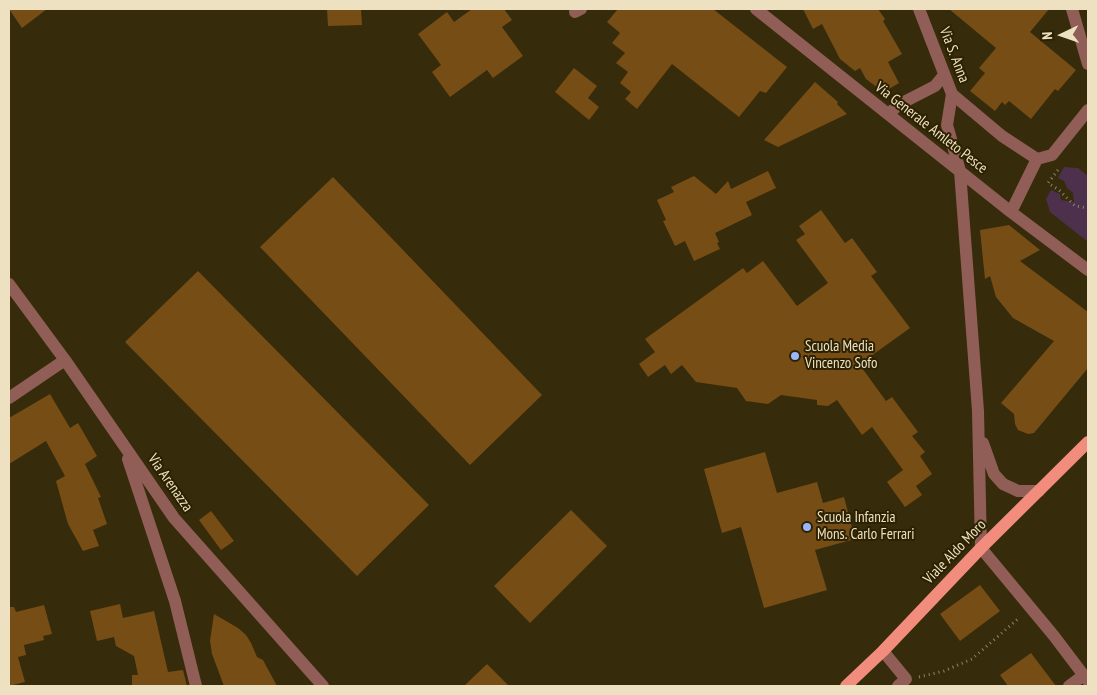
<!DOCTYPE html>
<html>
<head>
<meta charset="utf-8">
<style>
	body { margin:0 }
	#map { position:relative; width:1097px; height:695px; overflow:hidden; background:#362b0a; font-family:"PT Sans Narrow",sans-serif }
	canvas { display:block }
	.frame { position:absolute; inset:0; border:10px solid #ede1c2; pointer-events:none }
	.north { position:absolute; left:1037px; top:10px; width:50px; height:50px; -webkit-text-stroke:4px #2c2101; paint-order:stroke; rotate:267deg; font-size:14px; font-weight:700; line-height:20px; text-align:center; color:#ede1c2 }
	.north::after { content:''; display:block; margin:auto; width:18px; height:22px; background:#ede1c2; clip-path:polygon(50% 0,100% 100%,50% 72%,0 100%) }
</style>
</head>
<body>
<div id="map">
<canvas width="1097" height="695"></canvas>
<div class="frame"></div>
<div class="north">N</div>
</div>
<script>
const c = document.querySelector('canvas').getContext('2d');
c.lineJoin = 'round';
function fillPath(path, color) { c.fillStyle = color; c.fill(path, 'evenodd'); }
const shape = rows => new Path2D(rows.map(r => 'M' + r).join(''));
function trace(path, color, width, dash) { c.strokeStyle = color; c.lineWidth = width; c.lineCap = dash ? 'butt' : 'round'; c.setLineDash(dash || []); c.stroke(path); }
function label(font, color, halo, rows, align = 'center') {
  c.font = font + ' "PT Sans Narrow",sans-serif'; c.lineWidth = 4; c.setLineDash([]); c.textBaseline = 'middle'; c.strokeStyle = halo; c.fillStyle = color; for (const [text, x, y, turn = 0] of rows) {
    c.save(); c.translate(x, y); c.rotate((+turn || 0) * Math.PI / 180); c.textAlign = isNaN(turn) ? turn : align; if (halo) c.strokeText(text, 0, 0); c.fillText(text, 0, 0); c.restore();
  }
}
const green = shape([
	[1064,167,1078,168,1088,176,1088,242,1050,212,1046,199,1051,190,1060,194,1061,200,1074,202,1073,193,1067,188,1064,181,1058,178]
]);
const building = shape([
	[9,9,47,9,22,28],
	[327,9,361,9,362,25,328,26],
	[472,9,504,9,512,20,502,27,523,56,493,78,487,70,450,97,432,72,441,65,418,34,447,12,454,22],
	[618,9,713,9,787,67,766,93,760,91,739,117,672,64,637,109,625,99,631,92,620,83,628,72,616,63,625,53,612,43,620,33,607,22],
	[803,9,878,9,885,19,883,21,902,54,888,62,899,83,887,90,881,85,878,88,866,79,860,68,855,71,840,59,822,24,813,29],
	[949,9,1049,9,1030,32,1076,70,1058,91,1055,89,1031,119,1009,101,1005,105,1002,102,995,111,970,91,985,73,979,68,996,48],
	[574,68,597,86,588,98,599,107,589,120,555,92],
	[815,82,838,102,837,104,847,114,778,147,764,140],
	[768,171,776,188,746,202,752,215,715,233,719,242,717,243,720,249,694,261,685,241,675,246,663,221,666,220,657,200,674,192,671,187,694,176,716,194,728,181,731,189],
	[333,177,542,395,470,465,260,247],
	[821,210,845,243,852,238,877,272,871,276,910,328,871,356,873,359,862,368,886,401,892,397,918,432,912,436,925,452,920,456,932,474,916,486,922,495,905,507,887,482,903,470,872,427,862,435,837,400,828,406,817,405,817,400,781,395,768,404,746,401,737,388,696,382,682,365,671,374,665,365,648,377,639,364,655,352,645,339,743,268,747,273,763,261,797,306,828,283,796,240,805,234,799,226],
	[1009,225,1040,250,1020,261,1088,312,1088,368,1034,433,1028,434,1018,430,1015,424,1014,414,1001,403,1054,341,1013,318,996,297,990,276,985,279,980,230],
	[198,271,429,505,357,576,125,342],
	[50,394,70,428,78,423,97,456,85,464,101,497,98,498,107,524,93,530,99,546,83,551,68,524,56,481,65,476,46,441,9,464,9,418],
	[765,452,777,493,817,482,823,503,844,497,855,539,815,550,827,590,764,608,741,527,722,533,704,469],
	[571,510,607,546,530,623,494,586],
	[211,511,234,541,221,550,199,520],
	[980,585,1000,611,960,641,940,614],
	[120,604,123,618,154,611,168,672,183,670,187,686,132,686,132,675,138,675,134,656,116,646,114,637,97,641,90,611],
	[44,605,52,634,43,636,44,640,24,645,26,655,18,657,25,682,9,686,9,607,14,607,16,612],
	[214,614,238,628,246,635,251,643,257,657,263,660,277,686,224,686,212,654,210,641],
	[1031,653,1056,686,1008,686,1000,675],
	[487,664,509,686,464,686]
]);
const path = shape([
	[1058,170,1048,183,1059,190,1075,206,1088,208],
	[919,677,944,671,972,659,1019,618]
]);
const minor = shape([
	[756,9,1011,212,1088,270],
	[919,9,952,94,947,125,960,171,978,411,981,548,1054,636,1088,681],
	[1072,9,1088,64],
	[575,12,581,9],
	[952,94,1002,136,1037,159,1052,155,1088,110],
	[888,114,900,104,935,86,944,75],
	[1011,212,1037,159],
	[9,284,65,360,174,518,323,686],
	[9,398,65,360],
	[983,443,994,474,1003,484,1018,491,1039,491],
	[128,459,175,601,196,686],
	[883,651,906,679,898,686],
	[1069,686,1084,675]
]);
const major = shape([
	[846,686,883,651,981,548,1088,442]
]);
const markers = [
	[795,356,5,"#9bb5fd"],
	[807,527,5,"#9bb5fd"]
];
const streetNames = [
	["Via S. Anna",954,55,69],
	["Via Generale Amleto Pesce",931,128,38],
	["Via Arenazza",170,483,55],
	["Viale Aldo Moro",955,552,-46]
];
const poiNames = [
	["Scuola Media",805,347],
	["Vincenzo Sofo",805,364],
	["Scuola Infanzia",817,518],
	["Mons. Carlo Ferrari",817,535]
];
fillPath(green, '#4d304b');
fillPath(building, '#774d16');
trace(path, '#908565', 3, [1, 4]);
trace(minor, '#905e56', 12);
trace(major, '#f28d7e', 12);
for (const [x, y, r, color] of markers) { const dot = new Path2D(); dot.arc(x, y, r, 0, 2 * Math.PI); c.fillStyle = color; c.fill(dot); trace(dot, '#2c2101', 2); }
label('15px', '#ede1c2', '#2c2101', streetNames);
label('15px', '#ede1c2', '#2c2101', poiNames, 'left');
</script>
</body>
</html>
